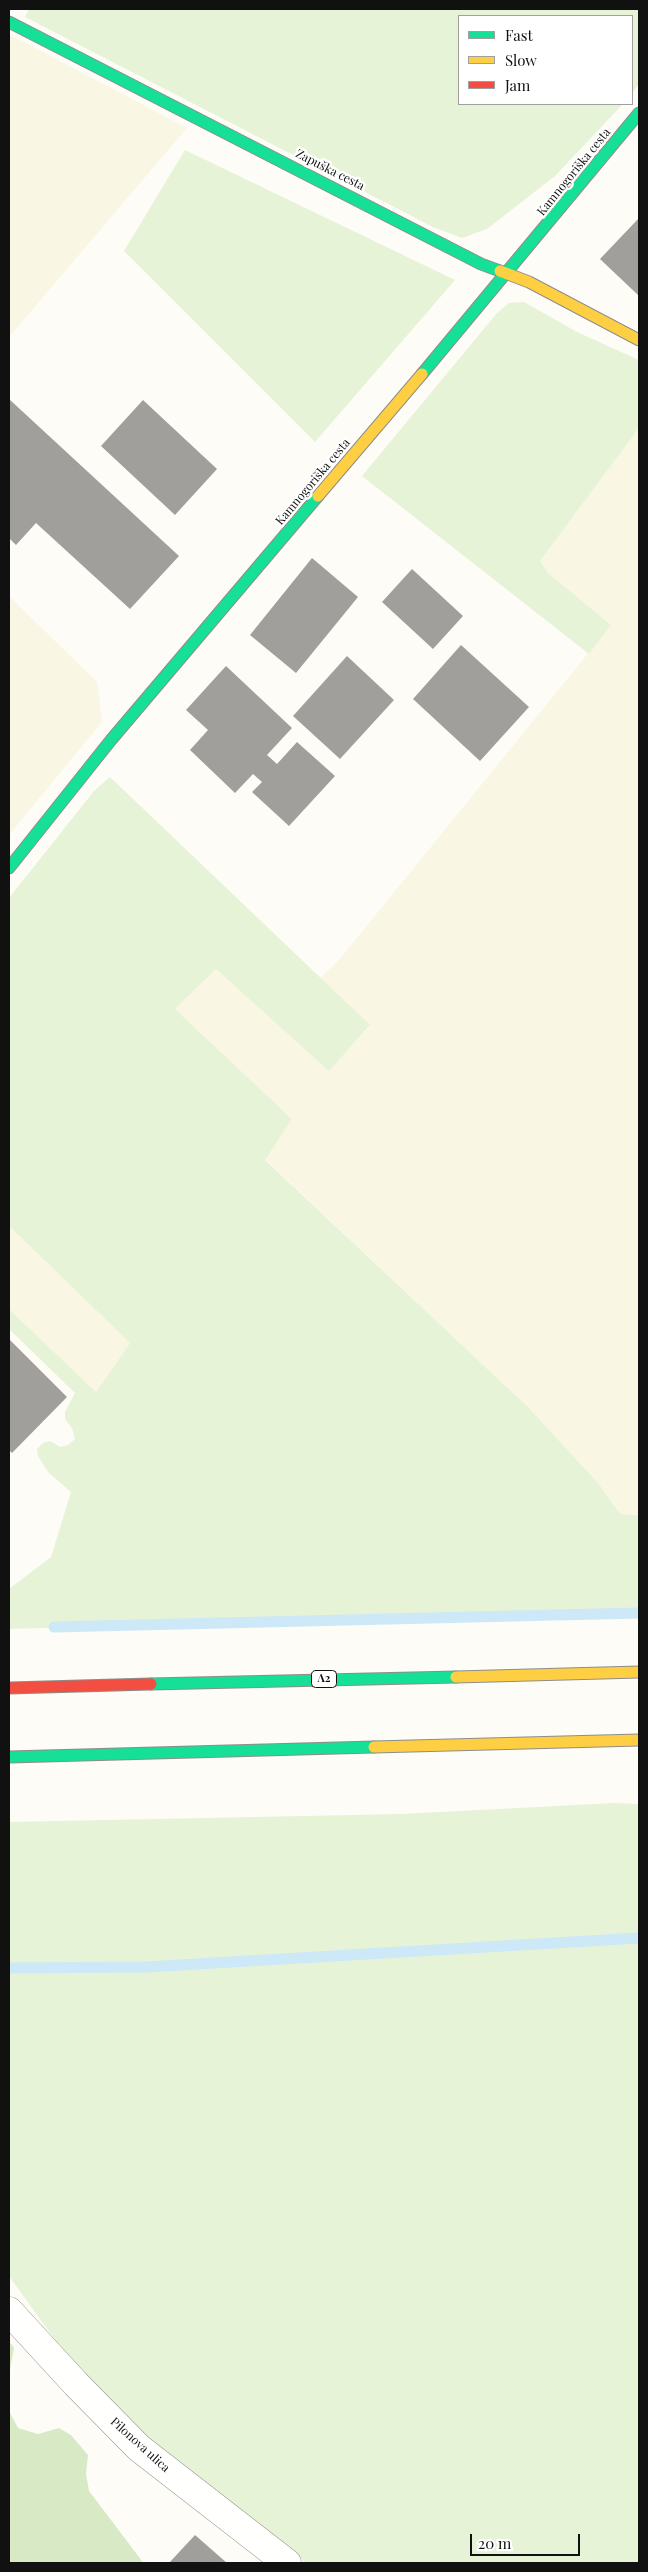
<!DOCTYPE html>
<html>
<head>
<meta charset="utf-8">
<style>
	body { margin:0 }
	#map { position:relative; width:648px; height:2572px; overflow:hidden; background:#fdfcf7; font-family:"Playfair Display",serif }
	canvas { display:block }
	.frame { position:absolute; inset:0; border:10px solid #111; pointer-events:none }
	.legend { position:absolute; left:458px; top:15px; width:175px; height:90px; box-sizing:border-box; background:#fff; border:1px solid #a0a0a0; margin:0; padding:6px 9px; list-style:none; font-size:15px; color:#111 }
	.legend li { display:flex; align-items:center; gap:10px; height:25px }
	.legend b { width:25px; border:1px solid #a0a0a0 }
	.scale { position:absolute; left:470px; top:2534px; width:110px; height:22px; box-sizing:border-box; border:2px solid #111; border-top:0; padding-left:6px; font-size:15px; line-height:18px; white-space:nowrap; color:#111; -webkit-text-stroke:4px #fff; paint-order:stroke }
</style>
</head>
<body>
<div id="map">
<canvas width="648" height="2572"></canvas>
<div class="frame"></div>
<ul class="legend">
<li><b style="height:6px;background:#16e098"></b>Fast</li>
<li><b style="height:6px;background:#ffcf43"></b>Slow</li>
<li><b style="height:6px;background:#f24e42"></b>Jam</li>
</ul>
<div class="scale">20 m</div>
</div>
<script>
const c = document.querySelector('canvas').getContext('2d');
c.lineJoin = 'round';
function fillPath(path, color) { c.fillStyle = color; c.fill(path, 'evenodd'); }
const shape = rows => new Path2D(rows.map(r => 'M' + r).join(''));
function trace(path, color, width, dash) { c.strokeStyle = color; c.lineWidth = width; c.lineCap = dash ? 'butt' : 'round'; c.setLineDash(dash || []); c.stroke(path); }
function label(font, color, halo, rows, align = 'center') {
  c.font = font + ' "Playfair Display",serif'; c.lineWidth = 5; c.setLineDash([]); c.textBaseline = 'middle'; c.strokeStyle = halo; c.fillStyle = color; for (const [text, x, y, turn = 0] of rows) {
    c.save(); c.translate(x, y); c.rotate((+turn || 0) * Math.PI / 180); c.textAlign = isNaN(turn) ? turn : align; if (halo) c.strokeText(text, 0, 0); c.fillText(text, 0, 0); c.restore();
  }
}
const farmland = shape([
	[9,34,187,128,9,337],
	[639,428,639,1515,620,1514,599,1484,527,1406,265,1159,292,1119,175,1009,216,969,329,1070,370,1026,319,979,339,960,611,625,548,573,540,561],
	[9,596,97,682,102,722,9,835],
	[9,1226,130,1343,96,1392,9,1309]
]);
const green = shape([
	[29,9,639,9,639,84,632,93,632,16,459,16,459,104,623,104,555,176,487,229,462,238,433,227,25,17],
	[185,150,455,280,315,442,124,251],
	[524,302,577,332,639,360,639,428,540,561,548,573,611,625,589,654,362,476,497,313,509,303],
	[110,777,370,1025,329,1071,216,969,175,1009,292,1119,265,1160,527,1406,599,1484,620,1514,639,1515,639,1617,411,1618,9,1629,9,1589,51,1557,71,1492,48,1472,38,1456,37,1449,43,1443,50,1441,60,1447,68,1445,75,1439,72,1428,65,1419,65,1412,75,1393,9,1329,9,1309,96,1392,130,1343,9,1226,9,898,94,791],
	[615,1803,639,1804,639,2563,306,2563,179,2465,121,2413,68,2358,9,2276,9,1822,401,1814]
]);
const forest = shape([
	[9,2341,14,2348,9,2375],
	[9,2411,18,2428,38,2434,59,2428,71,2435,88,2455,86,2474,89,2491,142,2561,141,2563,9,2563]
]);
const stream = shape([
	[54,1627,639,1613],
	[9,1968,146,1967,639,1938]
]);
const building = shape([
	[639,218,639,296,600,259],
	[9,399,179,556,130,609,36,523,16,545,9,538],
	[143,400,217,469,175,515,101,446],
	[312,558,358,597,296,673,250,635],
	[412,569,463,616,433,649,382,602],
	[461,645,529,707,480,761,413,699],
	[347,656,394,700,340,759,293,716],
	[226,666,292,728,267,755,277,764,297,742,335,776,289,826,252,792,262,782,253,774,235,793,190,750,208,730,186,710],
	[9,1339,67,1397,12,1453,9,1450],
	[195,2535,227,2563,169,2563]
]);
const street = shape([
	[9,2311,76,2384,139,2448,287,2563]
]);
const fast = shape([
	[9,22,481,264,500,271],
	[422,374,639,113],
	[9,868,111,740,318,496],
	[151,1684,456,1677],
	[9,1757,374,1747]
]);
const slow = shape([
	[500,271,529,282,639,340],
	[318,496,422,374],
	[456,1677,639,1672],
	[374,1747,639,1740]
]);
const jam = shape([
	[9,1688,151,1684]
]);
const shields = [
	[324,1679,25]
];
const shieldNames = [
	["A2",324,1679]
];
const streetNames = [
	["Zapuška cesta",330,170,27],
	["Kamnogoriška cesta",574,172,-51],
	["Kamnogoriška cesta",313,482,-50],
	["Pilonova ulica",140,2445,42]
];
fillPath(farmland, '#f9f7e4');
fillPath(green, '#e7f3d7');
fillPath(forest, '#d8eac5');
trace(stream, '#cde8f7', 11);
fillPath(building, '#a19f9c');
trace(street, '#979795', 29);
trace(fast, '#8e8d8b', 13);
trace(slow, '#8e8d8b', 13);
trace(jam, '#8e8d8b', 13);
trace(street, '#fffffe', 28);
trace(fast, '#16e098', 11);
trace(slow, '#ffcf43', 11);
trace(jam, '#f24e42', 11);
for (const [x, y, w] of shields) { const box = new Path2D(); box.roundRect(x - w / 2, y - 8.5, w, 17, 4); c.fillStyle = '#fff'; c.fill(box); trace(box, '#111', 1); }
label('bold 11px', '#111', null, shieldNames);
label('12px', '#111', '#fff', streetNames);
</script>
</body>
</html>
